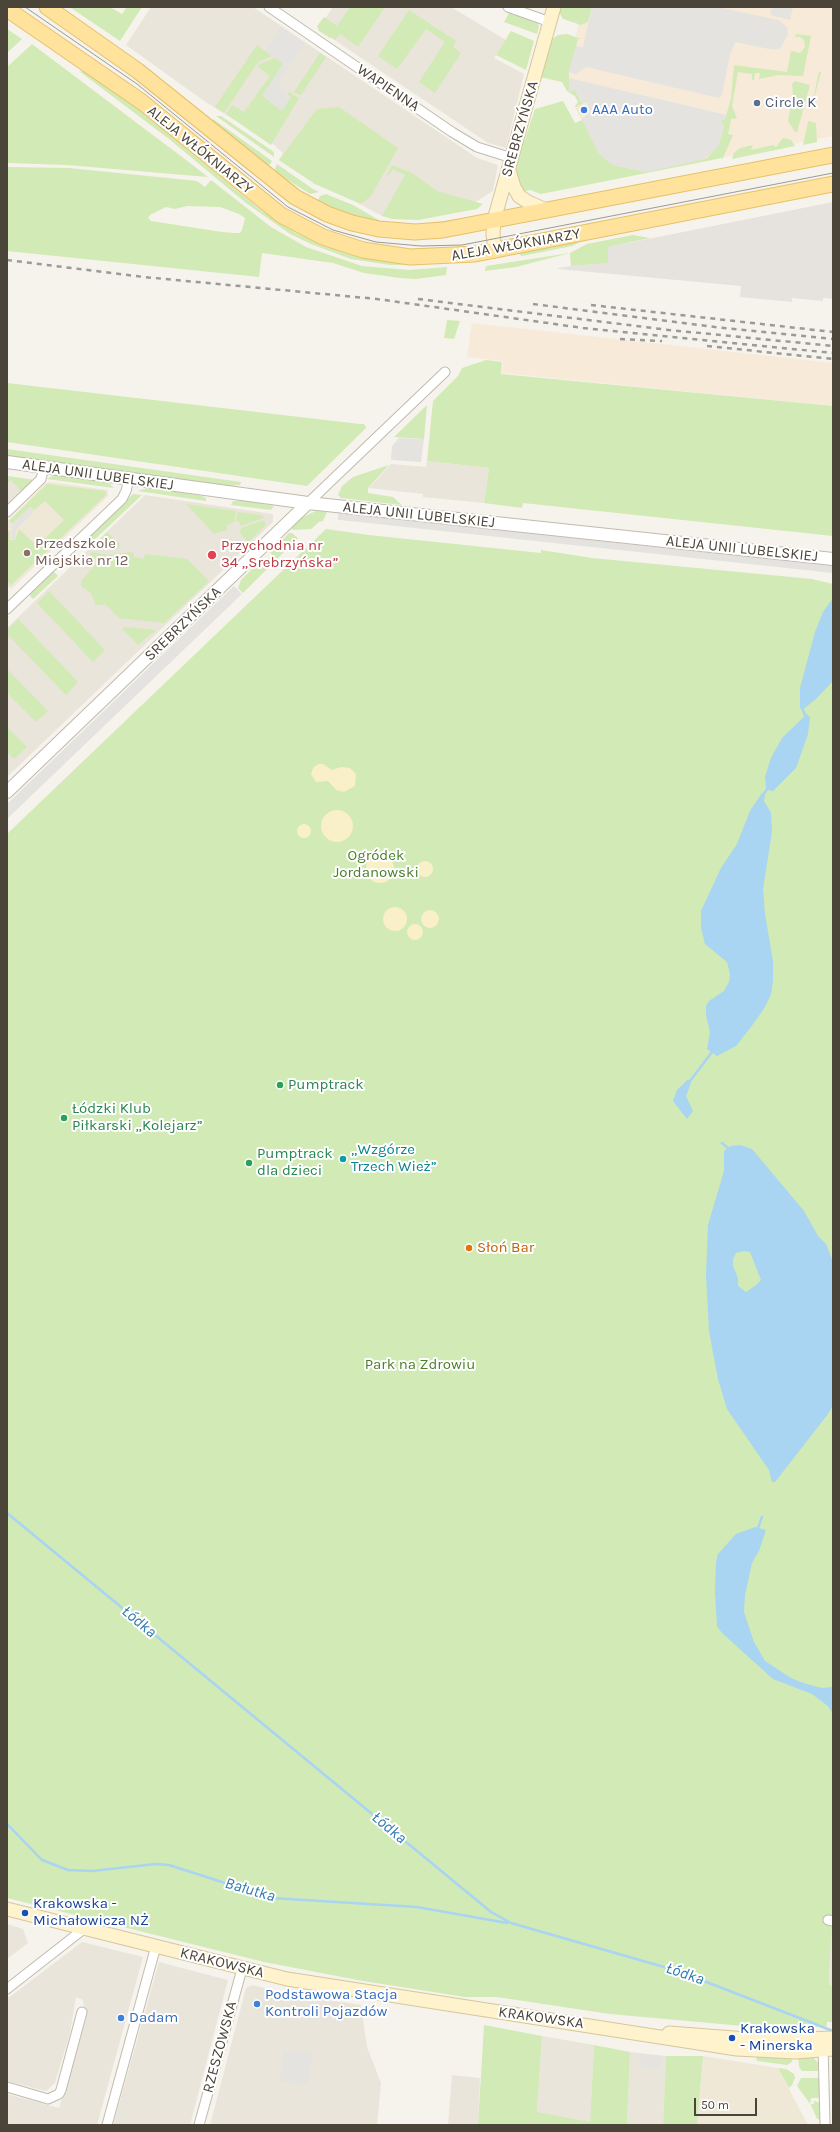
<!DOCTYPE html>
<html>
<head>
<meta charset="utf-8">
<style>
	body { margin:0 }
	#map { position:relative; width:840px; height:2132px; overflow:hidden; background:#f6f3ec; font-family:Karla,sans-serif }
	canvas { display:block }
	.frame { position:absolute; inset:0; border:8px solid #4b4439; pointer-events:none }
	.scale { position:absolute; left:694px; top:2098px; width:63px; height:18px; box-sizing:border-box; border:2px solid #4b4439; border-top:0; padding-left:5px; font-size:12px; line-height:14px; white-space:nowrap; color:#4b4439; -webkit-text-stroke:3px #fff; paint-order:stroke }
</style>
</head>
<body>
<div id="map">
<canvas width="840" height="2132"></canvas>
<div class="frame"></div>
<div class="scale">50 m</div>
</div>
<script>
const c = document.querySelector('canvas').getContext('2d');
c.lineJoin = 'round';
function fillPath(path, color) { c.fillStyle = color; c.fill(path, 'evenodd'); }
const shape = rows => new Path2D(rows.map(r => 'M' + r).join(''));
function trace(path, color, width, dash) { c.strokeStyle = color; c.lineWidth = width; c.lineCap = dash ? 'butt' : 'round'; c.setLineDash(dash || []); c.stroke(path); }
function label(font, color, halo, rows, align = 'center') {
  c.font = font + ' Karla,sans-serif'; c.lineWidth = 4; c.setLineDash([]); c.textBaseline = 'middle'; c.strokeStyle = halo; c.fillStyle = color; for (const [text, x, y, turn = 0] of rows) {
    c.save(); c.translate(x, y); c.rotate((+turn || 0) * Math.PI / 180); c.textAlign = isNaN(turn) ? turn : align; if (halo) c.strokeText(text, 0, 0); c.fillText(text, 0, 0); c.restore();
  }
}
const residential = shape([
	[151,7,253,7,477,158,498,165,493,191,469,206,420,218,382,216,354,201,315,184,279,160,283,153,272,143,207,103,126,45],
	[333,7,451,7,506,40,494,58,524,74,506,148,488,143,318,29],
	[427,461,489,468,484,503,423,497,423,494,369,488,391,464,426,467],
	[7,476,33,480,7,505],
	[145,495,273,514,273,522,7,777,7,628],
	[7,1924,23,1929,28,1943,7,1959],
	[831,1925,833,1925,833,1986,829,1985],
	[82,1942,143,1957,97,2125,7,2125,7,2094,59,2108,86,2019,83,2000,76,1997,70,2033,55,2083,46,2091,7,2081,7,1999],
	[159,1962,228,1980,190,2125,113,2125],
	[252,1985,284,1993,361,2005,367,2047,381,2083,377,2125,210,2125,246,1988],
	[542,2036,594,2045,590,2123,537,2113],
	[630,2052,666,2056,663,2125,627,2125],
	[452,2075,480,2078,478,2125,448,2125]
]);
const commercial = shape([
	[585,7,833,7,833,136,578,186,582,120,575,106,578,102,575,96,567,91,569,44,574,44,582,9],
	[472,323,833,363,833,406,502,373,503,361,467,357]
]);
const industrial = shape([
	[833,202,833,299,823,298,823,301,792,298,792,302,740,297,741,286,558,269,558,268,571,266,608,263,608,247]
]);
const education = shape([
	[51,482,108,490,108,496,11,589,7,585,7,522,46,483],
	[703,2056,778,2068,808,2125,697,2125]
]);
const green = shape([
	[110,7,122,14,127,7,142,7,120,41,71,8],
	[350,7,385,7,358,47,340,34,335,40,331,37,330,38,319,31,317,26,324,17,337,26],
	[559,7,592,7,588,22,581,25,563,19,560,14],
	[409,10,456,41,453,47,461,53,435,93,419,82,445,42,426,29,397,69,378,56],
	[509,13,537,23,539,26,537,34,504,22],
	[7,29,22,39,7,53],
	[511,31,534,41,526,70,496,55],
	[567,34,581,39,578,39,569,72,569,91,575,90,582,104,576,107,598,152,613,165,646,172,707,158,711,154,721,138,724,125,721,124,722,120,725,120,731,98,734,65,787,72,791,51,800,53,805,47,804,40,800,37,795,37,796,34,811,36,803,76,778,75,759,79,760,73,755,73,754,80,752,80,752,74,738,72,732,106,737,118,731,119,728,134,733,135,722,160,722,158,541,194,530,190,522,192,515,168,522,141,524,142,535,109,563,101,575,123,582,120,575,106,578,102,575,96,567,91,562,82,540,77,551,40,558,35],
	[32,44,190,163,208,177,67,165,7,163,7,67],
	[257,45,272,56,258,62,224,113,215,107],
	[320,53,326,57,301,95,298,94,294,92],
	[275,58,284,63,262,96,291,97,287,94,289,92,299,98,271,145,226,114,232,105,244,112,270,76,258,67,260,64],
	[79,71,85,72,129,102,262,211,296,233,316,242,352,255,408,265,390,265,351,259,311,244,290,234,246,203,169,139],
	[819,72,821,72,808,121,816,123,817,142,803,145],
	[795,81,810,85,797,132,795,132,788,121,793,96,792,84],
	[339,107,398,148,371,196,361,204,315,184,279,160,317,109],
	[216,116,221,116,274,152,274,157],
	[213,119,272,161,271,163,268,166,212,124],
	[783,138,791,140,795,146,732,159,734,153,740,148,753,145,751,150,773,145,776,147],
	[277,164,313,189,319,192,310,194,274,171],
	[392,165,412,173,437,191,483,204,477,209,418,220,392,219,382,216,405,175,393,169,388,176,387,175],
	[7,167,69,168,197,181,205,187,211,180,271,227,306,247,362,266,409,270,447,267,446,275,416,279,400,278,364,273,333,263,262,253,259,277,7,251],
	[187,206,220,207,239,214,245,218,242,230,240,233,235,233,222,232,151,221,148,218,150,215,166,207,175,209],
	[326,194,353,205,382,222,413,225,466,218,437,224,404,226,345,215,318,200,320,196],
	[633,235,650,238,608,247,608,263,571,266,570,253,516,267,485,271,486,266,570,253,587,244],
	[584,240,572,246,522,256,520,255,519,253],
	[447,320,460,321,454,339,444,338],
	[486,360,502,362,501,374,833,406,833,536,523,503,522,508,484,503,489,468,427,461,433,401,458,376,462,368],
	[7,383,360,424,364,424,366,428,307,486,7,442],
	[427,405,424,439,394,437],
	[7,449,241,482,240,485,225,486,7,456],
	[389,465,368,488,368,493,393,497,402,505,341,498,338,495,342,486,353,477],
	[56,474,108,482,114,488,47,479],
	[9,476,33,480,21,491,11,480,7,484],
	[47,484,106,491,106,495,11,585,7,581,7,533,10,530,10,540,15,540,19,529,37,546,64,520,45,501,34,510,30,507,12,524,9,521],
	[147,488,191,494,202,496,206,498,206,501,138,491],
	[133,494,142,495,93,541,90,536],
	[233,501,247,501,274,506,271,510,231,505],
	[186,504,236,511,234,522,227,525,227,530,214,534],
	[316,511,327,512,323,521,319,522,311,529,293,530,291,528,301,518],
	[238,512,262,515,264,518,240,526,240,523,236,521],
	[264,520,266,525,248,542,240,533,241,528],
	[326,529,369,535,541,553,541,550,592,558,812,579,833,584,833,1900,829,1977,829,1985,833,1986,833,2022,827,2022,827,2026,778,2031,743,2026,610,2014,497,1997,465,1997,363,1981,264,1962,7,1898,7,834],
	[107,532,121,545,118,548,101,548,95,544],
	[289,533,292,533,298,538,243,593,238,588,241,580,262,559,265,562,272,555,270,552],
	[92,552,108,555,130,552,134,553,134,557,144,559,145,554,187,559,209,581,164,623,119,618,104,603,104,605,96,605,91,593,81,586,81,581,98,562,90,554],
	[54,572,58,576,33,599,30,596,31,592,52,573],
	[49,591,105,650,93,662,37,603],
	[18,619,78,682,66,695,7,634,7,630],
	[125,627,156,630,138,645,122,629],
	[7,669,48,711,36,722,7,693],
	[7,727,27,747,14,759,7,752],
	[484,2025,542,2036,537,2112,590,2122,594,2045,630,2052,627,2125,478,2125],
	[666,2056,703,2056,697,2125,663,2125],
	[791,2056,792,2062,787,2065,757,2061,756,2057],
	[798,2056,813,2057,818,2063,819,2071,802,2071,799,2067],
	[778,2068,786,2069,794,2074,795,2078,792,2085,789,2088],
	[801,2078,819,2078,820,2096,818,2098,811,2098,810,2104,814,2104,814,2101,820,2103,822,2119,817,2119,811,2105,797,2086]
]);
const sand = shape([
	[318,764,323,764,332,770,341,767,350,768,356,774,355,786,344,792,336,790,328,781,316,782,311,774,313,768],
	'321 826a16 16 0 1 1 32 0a16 16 0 1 1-32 0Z',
	'297 831a7 7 0 1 1 14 0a7 7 0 1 1-14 0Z',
	'366 869a14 14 0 1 1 28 0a14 14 0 1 1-28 0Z',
	'417 869a8 8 0 1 1 16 0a8 8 0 1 1-16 0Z',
	'383 919a12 12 0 1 1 24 0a12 12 0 1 1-24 0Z',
	'421 919a9 9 0 1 1 18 0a9 9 0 1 1-18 0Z',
	'407 932a8 8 0 1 1 16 0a8 8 0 1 1-16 0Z'
]);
const parking = shape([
	[592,7,718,7,778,20,787,27,788,35,780,48,774,50,735,42,730,55,722,94,719,98,586,67,576,74,569,72,576,46,583,47],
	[772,7,793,7,790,20,770,15],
	[281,27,304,43,278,83,282,91,291,97,282,111,262,96,283,64,266,51],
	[569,78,727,115,725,120,722,120,721,124,724,125,719,145,711,154,701,160,646,172,613,165,607,161,598,152,582,119,591,112,587,102,582,104,575,90,569,92],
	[399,438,424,439,421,462,391,460,392,446],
	[30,508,34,512,16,530,15,539,11,539,12,529,10,527],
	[338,513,833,566,833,573,340,520,338,520],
	[234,586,242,594,7,819,7,804],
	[283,2051,312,2053,309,2084,280,2082],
	[641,2054,662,2057,660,2069,639,2066]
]);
const water = shape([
	[833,598,833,681,816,699,802,710,800,708,800,688,815,632,823,612],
	[807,714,810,717,808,734,796,768,773,791,768,790,766,788,765,777,771,758,782,738],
	[762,793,765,794,764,801,771,813,772,832,763,889,765,914,773,961,773,981,771,994,765,1007,751,1027,736,1046,717,1056,707,1049,710,1032,706,1015,706,1006,709,1001,724,991,729,982,730,974,727,962,705,944,701,928,701,911,721,868,737,844,750,811],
	[688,1079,691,1083,686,1096,693,1111,687,1119,673,1101,677,1090],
	[740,1145,752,1149,804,1211,818,1236,826,1244,833,1262,833,1405,828,1414,775,1482,772,1482,769,1470,727,1409,718,1379,709,1331,706,1275,708,1225,724,1171,724,1151,731,1146],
	[743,1251,750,1252,761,1280,755,1286,746,1292,738,1286,738,1278,733,1266,733,1259,736,1253],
	[755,1527,766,1530,759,1551,752,1563,745,1595,744,1612,754,1642,765,1661,791,1678,806,1684,822,1688,833,1687,833,1714,828,1706,812,1694,773,1679,722,1633,717,1626,715,1592,716,1562,718,1554,736,1534]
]);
const stream = shape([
	[803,710,805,715],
	[764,794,767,789],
	[690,1081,712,1052],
	[722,1143,728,1148],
	[7,1513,491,1912,511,1923,678,1971,833,2031],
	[758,1528,762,1517],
	[7,1824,42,1860,68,1870,92,1871,156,1864,169,1865,272,1898,417,1907,507,1923]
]);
const minor = shape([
	[269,7,452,132,477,147,512,158],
	[508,7,550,22],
	[308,503,445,372],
	[7,512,41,479,44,467],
	[7,609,122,499,126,491,129,479],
	[828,1920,833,1921],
	[7,1989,85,1928],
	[823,2045,825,2125],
	[7,2087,48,2099,59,2094,61,2090,82,2012],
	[107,2125,156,1946],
	[199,2125,242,1969]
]);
const tertiary = shape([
	[7,462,308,503,833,559],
	[7,792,308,503]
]);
const secondary = shape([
	[509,170,514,187,519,196,528,202,546,210],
	[495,251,493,234,494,220,554,7],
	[7,1909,287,1979,737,2049,795,2052,833,2049],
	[669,2033,760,2040,833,2038]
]);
const primary = shape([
	[47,7,138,71,295,197,327,214,352,223,379,229,415,232,443,230,833,155],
	[7,9,142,102,281,215,323,237,363,250,410,257,475,254,833,184]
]);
const tram = shape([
	[25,7,137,84,288,207,333,230,376,242,421,246,462,245,833,173]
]);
const rail = shape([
	[7,260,144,277,377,299,583,328,833,353],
	[418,299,669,330,833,346],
	[533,304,715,327,833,339],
	[591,305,833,332],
	[620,339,662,341],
	[707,346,833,359]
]);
const markers = [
	[757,103,4,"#5c6f8a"],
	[584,110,4,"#3f7fe0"],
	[27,553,4,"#8d6e63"],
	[212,555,5,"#e0444e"],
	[280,1085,4,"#2e9e5b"],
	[64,1118,4,"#2e9e5b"],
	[343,1159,4,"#0f9aa8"],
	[249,1163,4,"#2e9e5b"],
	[469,1248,4,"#e8710a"],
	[25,1913,4,"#1a4fb4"],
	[257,2004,4,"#3f7fe0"],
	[121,2018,4,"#3f7fe0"],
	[732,2038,4,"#1a4fb4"]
];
const streetNames = [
	["WAPIENNA",388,88,34],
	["SREBRZYŃSKA",520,129,-74],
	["ALEJA WŁÓKNIARZY",200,150,39],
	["ALEJA WŁÓKNIARZY",516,245,-10],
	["ALEJA UNII LUBELSKIEJ",98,475,8],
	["ALEJA UNII LUBELSKIEJ",419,515,6],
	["ALEJA UNII LUBELSKIEJ",742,549,6],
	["SREBRZYŃSKA",183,624,-44],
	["KRAKOWSKA",222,1963,14],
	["KRAKOWSKA",541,2018,8],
	["RZESZOWSKA",220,2047,-75]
];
const serviceNames = [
	["Circle K",765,103]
];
const shopNames = [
	["AAA Auto",592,110],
	["Podstawowa Stacja",265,1995],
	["Kontroli Pojazdów",265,2012],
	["Dadam",129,2018]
];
const educationNames = [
	["Przedszkole",35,544],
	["Miejskie nr 12",35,561]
];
const healthNames = [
	["Przychodnia nr",221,546],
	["34 „Srebrzyńska”",221,563]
];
const parkNames = [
	["Ogródek",376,856],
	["Jordanowski",376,873],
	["Park na Zdrowiu",420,1365]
];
const leisureNames = [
	["Pumptrack",288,1085],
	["Łódzki Klub",72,1109],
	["Piłkarski „Kolejarz”",72,1126],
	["Pumptrack",257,1154],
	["dla dzieci",257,1171]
];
const cultureNames = [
	["„Wzgórze",351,1150],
	["Trzech Wież”",351,1167]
];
const foodNames = [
	["Słoń Bar",477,1248]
];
const transitNames = [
	["Krakowska -",33,1904],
	["Michałowicza NŻ",33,1921],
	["Krakowska",740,2029],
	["- Minerska",740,2046]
];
const waterNames = [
	["Łódka",139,1622,40],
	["Łódka",389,1828,40],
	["Bałutka",250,1890,16],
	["Łódka",685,1974,19]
];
fillPath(residential, '#eae5da');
fillPath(commercial, '#f7ead8');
fillPath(industrial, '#e6e2dd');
fillPath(education, '#efe8d6');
fillPath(green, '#d2eab5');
fillPath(sand, '#f9efc9');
fillPath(parking, '#e5e3e0');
fillPath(water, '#a9d4f2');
trace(stream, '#a9d4f2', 2.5);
trace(minor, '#c2bbae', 11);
trace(tertiary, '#c2bbae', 14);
trace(secondary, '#d6c79b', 15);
trace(primary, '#e6c16a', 17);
trace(minor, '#fff', 9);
trace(tertiary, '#fff', 12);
trace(secondary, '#fff3cd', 13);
trace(primary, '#ffe39c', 15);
trace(tram, '#9a9a9a', 1);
trace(rail, '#9a9a9a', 2.5, [5, 5]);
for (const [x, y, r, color] of markers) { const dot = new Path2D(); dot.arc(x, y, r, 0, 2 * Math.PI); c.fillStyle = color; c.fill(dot); trace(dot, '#fff', 1.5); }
label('15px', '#4b4439', '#fff', streetNames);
label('15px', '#4e5e75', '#fff', serviceNames, 'left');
label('15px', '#366cbe', '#fff', shopNames, 'left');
label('15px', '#785e54', '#fff', educationNames, 'left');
label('15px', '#be3a42', '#fff', healthNames, 'left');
label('15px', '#4a7f2a', '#fff', parkNames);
label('15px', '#27864d', '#fff', leisureNames, 'left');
label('15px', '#0d838f', '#fff', cultureNames, 'left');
label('15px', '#c56008', '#fff', foodNames, 'left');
label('15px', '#164399', '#fff', transitNames, 'left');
label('italic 16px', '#2e7ab2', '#fff', waterNames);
</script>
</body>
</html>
